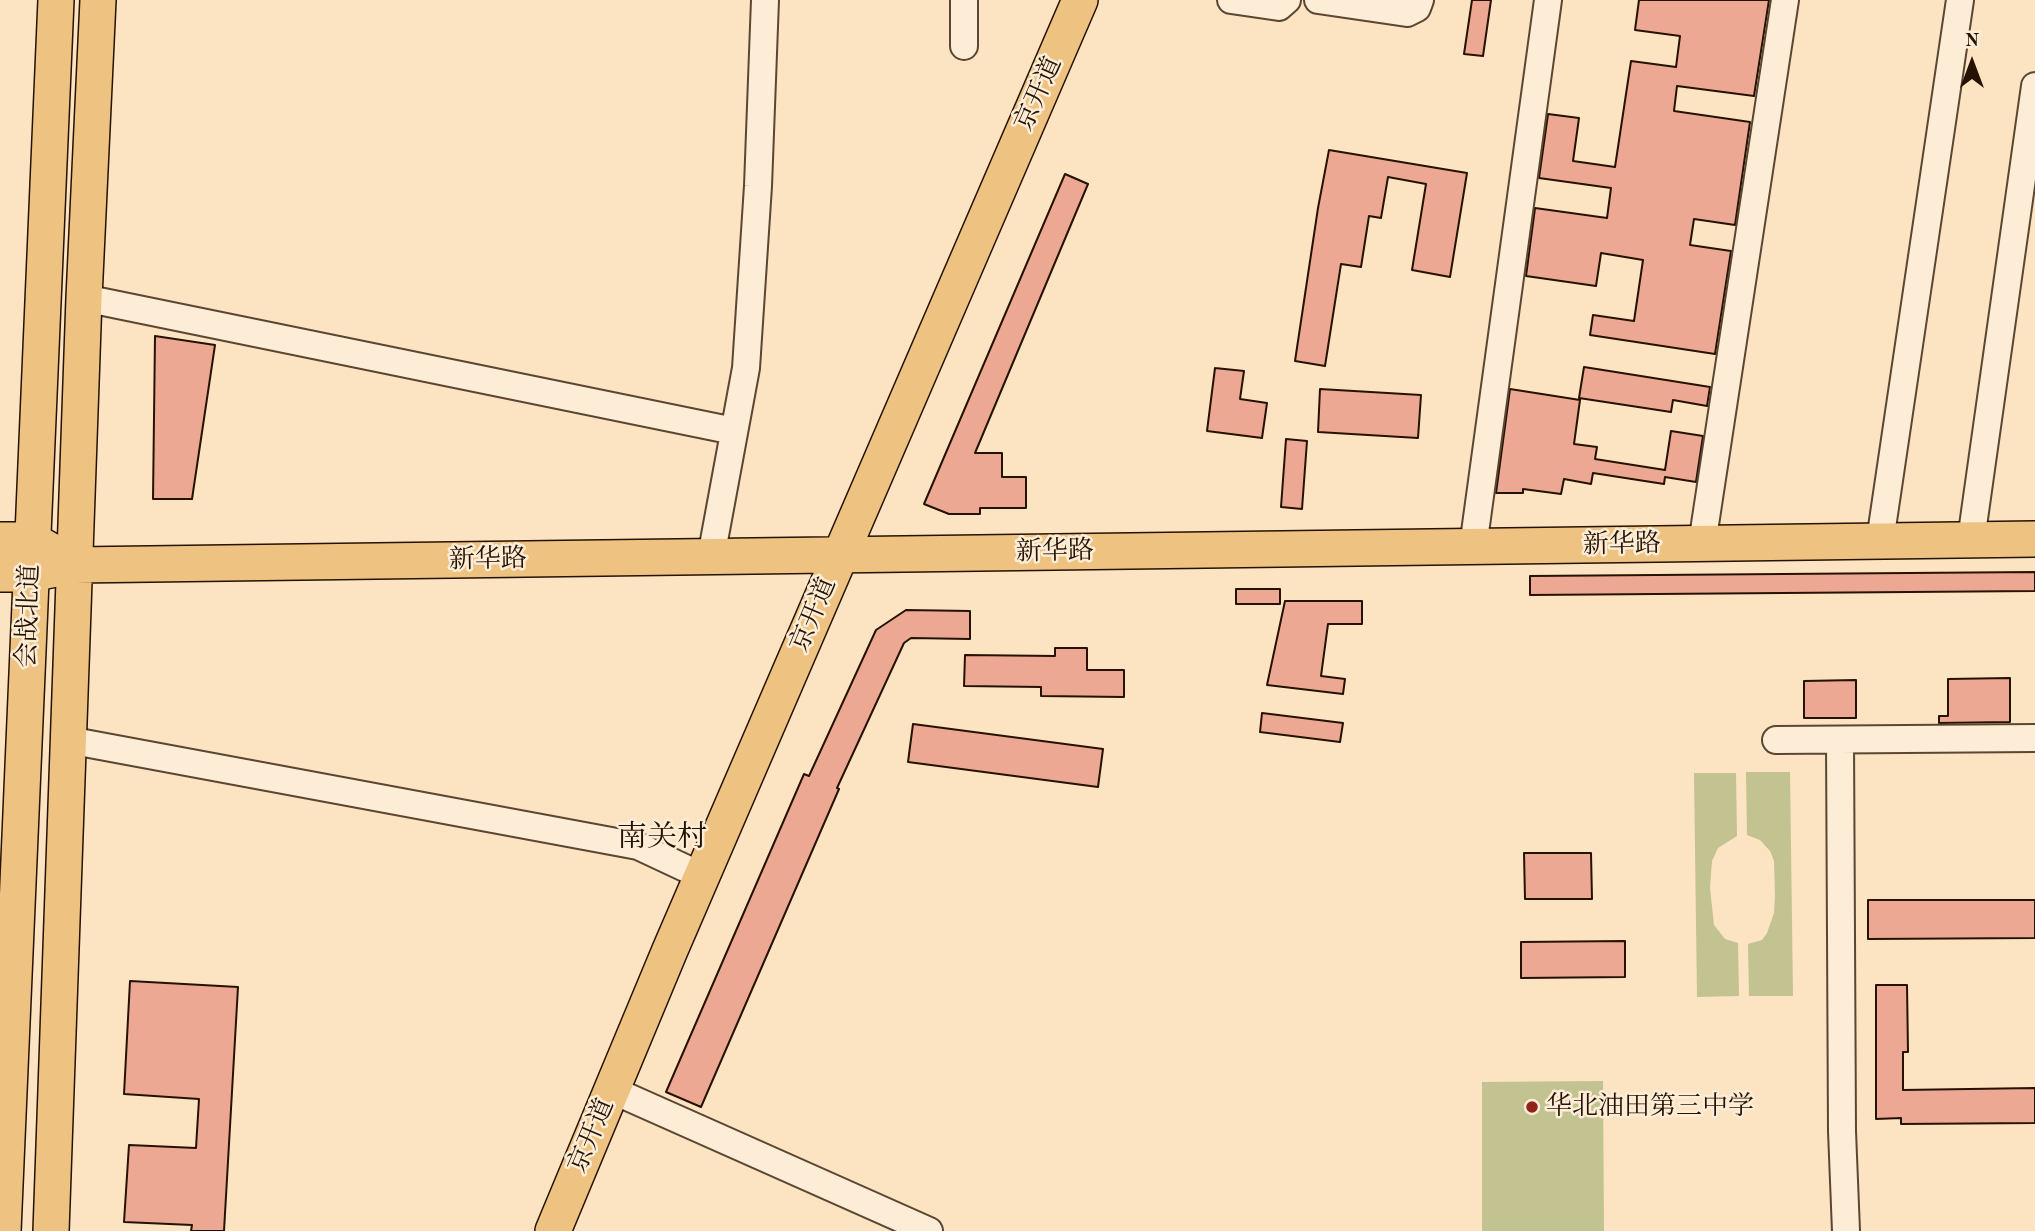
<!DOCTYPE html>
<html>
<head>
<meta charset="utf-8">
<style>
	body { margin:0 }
	#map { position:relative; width:2035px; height:1231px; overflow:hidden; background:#fce3c1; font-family:"Old Standard TT",serif }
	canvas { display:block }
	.north { position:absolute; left:1937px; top:28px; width:70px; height:70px; -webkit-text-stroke:5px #fdedd7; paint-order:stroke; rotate:0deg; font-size:19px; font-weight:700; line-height:28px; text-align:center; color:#251203 }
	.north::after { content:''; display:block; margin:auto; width:24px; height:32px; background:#251203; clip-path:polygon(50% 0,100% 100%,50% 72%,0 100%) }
</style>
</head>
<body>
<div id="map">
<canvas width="2035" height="1231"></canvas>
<div class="north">N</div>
</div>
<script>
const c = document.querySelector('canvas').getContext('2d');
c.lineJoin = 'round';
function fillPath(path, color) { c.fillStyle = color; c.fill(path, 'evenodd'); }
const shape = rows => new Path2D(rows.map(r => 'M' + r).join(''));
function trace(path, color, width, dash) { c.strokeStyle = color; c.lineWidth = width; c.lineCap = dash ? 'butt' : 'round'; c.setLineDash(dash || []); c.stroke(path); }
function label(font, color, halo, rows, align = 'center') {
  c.font = font + ' "Old Standard TT","Noto Serif SC",serif'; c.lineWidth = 5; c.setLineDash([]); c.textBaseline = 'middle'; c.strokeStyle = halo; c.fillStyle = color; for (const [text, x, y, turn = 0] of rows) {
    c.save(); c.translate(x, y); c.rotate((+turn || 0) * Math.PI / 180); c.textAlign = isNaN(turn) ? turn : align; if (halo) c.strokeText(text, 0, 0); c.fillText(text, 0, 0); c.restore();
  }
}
const green = shape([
	[1746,772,1790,772,1793,996,1749,996,1748,944,1762,940,1767,933,1774,913,1775,896,1774,861,1770,851,1760,840,1747,835],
	[1694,773,1736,773,1737,836,1718,848,1712,861,1710,888,1714,925,1725,939,1738,943,1739,996,1697,997],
	[1603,1081,1604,1231,1482,1231,1482,1082]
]);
const building = shape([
	[1472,0,1491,0,1483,56,1464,54,1472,0],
	[1639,0,1769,0,1754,96,1677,86,1674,111,1750,122,1735,225,1694,219,1690,245,1731,251,1715,354,1590,335,1593,315,1634,321,1643,260,1601,253,1596,286,1526,276,1535,208,1607,218,1611,188,1539,178,1548,114,1579,118,1573,161,1615,167,1631,61,1676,67,1680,36,1635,30,1639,0],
	[1329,150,1467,173,1450,277,1412,270,1426,184,1388,177,1381,218,1369,216,1361,267,1341,264,1325,366,1295,361,1318,208,1329,150],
	[1065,174,1088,184,975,453,1002,453,1002,477,1026,477,1026,508,980,508,980,514,949,514,924,504,1065,174],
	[155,336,215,345,192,499,153,499,155,336],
	[1584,367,1710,387,1707,406,1673,400,1671,412,1579,398,1584,367],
	[1215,368,1244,371,1240,399,1267,403,1262,438,1207,431,1215,368],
	[1320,389,1421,395,1418,438,1318,432,1320,389],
	[1510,389,1580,400,1574,444,1597,447,1595,459,1665,470,1671,431,1703,436,1696,482,1665,477,1664,484,1593,473,1591,484,1564,479,1561,494,1523,489,1523,493,1496,493,1510,389],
	[1286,439,1307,441,1302,509,1281,507,1286,439],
	[2035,572,2035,591,1530,595,1530,576,2035,572],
	[1236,589,1280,589,1280,604,1236,604,1236,589],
	[1285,601,1362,601,1362,624,1328,624,1321,676,1345,679,1343,694,1267,685,1285,601],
	[906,610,970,611,970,639,911,638,904,643,837,788,839,789,701,1107,666,1092,804,774,809,776,876,630,906,610],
	[1055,648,1087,648,1087,670,1124,670,1124,697,1041,696,1041,687,964,686,965,655,1055,656,1055,648],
	[2010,678,2010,722,1939,723,1939,716,1948,716,1948,679,2010,678],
	[1856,680,1856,718,1804,718,1804,681,1856,680],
	[1262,713,1343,723,1340,742,1260,732,1262,713],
	[913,724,1103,749,1098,787,908,762,913,724],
	[1524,853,1591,853,1592,899,1525,899,1524,853],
	[1868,900,2035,900,2035,938,1868,939,1868,900],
	[1625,941,1625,977,1521,978,1521,942,1625,941],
	[130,981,238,987,224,1231,191,1231,192,1225,124,1222,129,1145,196,1148,199,1099,124,1094,130,981],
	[1876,985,1907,985,1908,1052,1903,1052,1903,1090,2035,1088,2035,1123,1901,1124,1901,1118,1876,1119,1876,985]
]);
const minor = shape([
	[964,0,964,46],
	[1231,0,1279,7,1287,0],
	[1318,0,1407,13,1417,8,1420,0],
	[84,298,734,431],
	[1971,540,2035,86],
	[1880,541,1960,0],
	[1702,544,1785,0],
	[1473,547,1548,0],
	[711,557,746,368,758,186,765,0],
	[68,740,638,846,702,876],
	[1776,740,2035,738],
	[1840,740,1842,1131,1846,1231],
	[612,1090,929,1231]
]);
const major = shape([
	[0,540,32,540,51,551],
	[0,574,31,574,75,565,2035,539],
	[3,1231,56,0],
	[51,1231,84,298,98,0],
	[553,1231,670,950,1080,0]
]);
const markers = [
	[1532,1107,7,"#8f2418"]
];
const streetNames = [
	["京开道",1039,94,-66],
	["新华路",1622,545,-1],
	["新华路",1055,552,-1],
	["新华路",488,560,-1],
	["京开道",814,615,-67],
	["会战北道",29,616,-88],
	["京开道",592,1136,-67]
];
const poiNames = [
	["华北油田第三中学",1546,1107]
];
const quarterNames = [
	["南关村",662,838]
];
fillPath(green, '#c2c391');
fillPath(building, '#eda893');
trace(building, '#251203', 2);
trace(minor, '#5b4632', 30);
trace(major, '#251203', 38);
trace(minor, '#fdedd7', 26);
trace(major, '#eec280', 35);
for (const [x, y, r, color] of markers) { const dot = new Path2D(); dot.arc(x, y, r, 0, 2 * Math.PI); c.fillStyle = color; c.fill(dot); trace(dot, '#fdedd7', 2.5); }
label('26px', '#251203', '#fdedd7', streetNames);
label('26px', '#251203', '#fdedd7', poiNames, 'left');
label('30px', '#251203', '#fdedd7', quarterNames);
</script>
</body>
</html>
